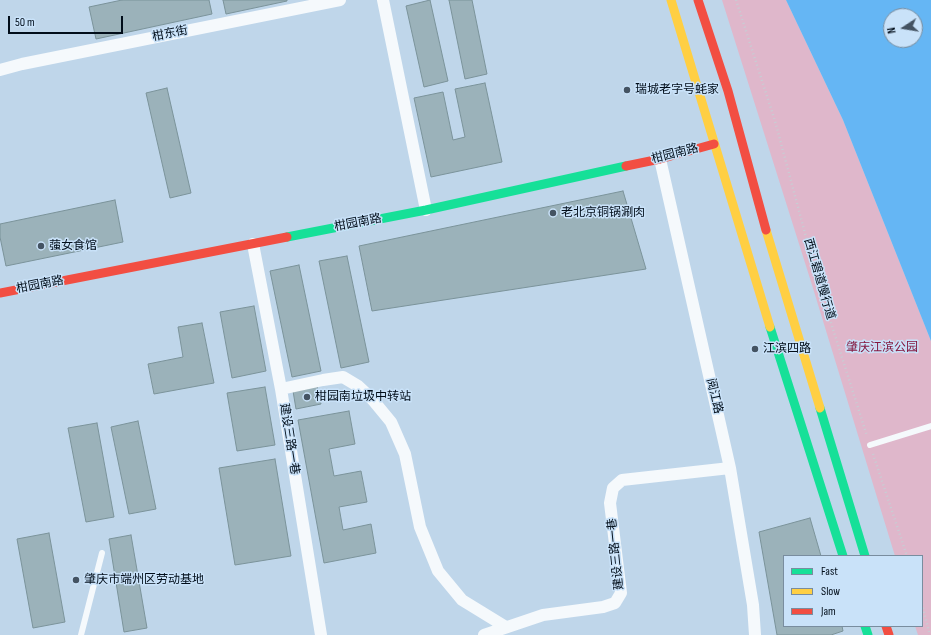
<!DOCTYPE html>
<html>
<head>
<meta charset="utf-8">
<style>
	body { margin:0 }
	#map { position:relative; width:931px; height:635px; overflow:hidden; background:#bfd6ea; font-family:"Sofia Sans Condensed",sans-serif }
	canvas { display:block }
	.legend { position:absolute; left:783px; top:555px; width:140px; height:72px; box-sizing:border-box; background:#c9e2f9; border:1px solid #798d9f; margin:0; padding:5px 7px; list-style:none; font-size:12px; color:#010d19 }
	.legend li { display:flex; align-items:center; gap:8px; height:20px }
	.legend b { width:20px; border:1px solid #798d9f }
	.north { position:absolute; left:883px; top:8px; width:40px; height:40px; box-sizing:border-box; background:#c9e2f9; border:1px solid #798d9f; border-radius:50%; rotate:258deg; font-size:11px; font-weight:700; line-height:16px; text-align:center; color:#010d19 }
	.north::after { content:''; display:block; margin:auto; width:14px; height:18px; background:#445362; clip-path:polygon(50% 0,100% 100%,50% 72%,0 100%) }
	.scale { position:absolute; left:8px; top:16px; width:115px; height:18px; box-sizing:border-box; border:2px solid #010d19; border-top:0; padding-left:5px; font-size:12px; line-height:14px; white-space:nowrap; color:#010d19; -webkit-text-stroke:3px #c9e2f9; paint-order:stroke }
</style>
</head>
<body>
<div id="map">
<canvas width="931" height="635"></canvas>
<ul class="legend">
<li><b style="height:5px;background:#16e098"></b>Fast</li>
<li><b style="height:5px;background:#ffcf43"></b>Slow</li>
<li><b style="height:5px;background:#f24e42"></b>Jam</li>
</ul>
<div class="north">N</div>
<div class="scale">50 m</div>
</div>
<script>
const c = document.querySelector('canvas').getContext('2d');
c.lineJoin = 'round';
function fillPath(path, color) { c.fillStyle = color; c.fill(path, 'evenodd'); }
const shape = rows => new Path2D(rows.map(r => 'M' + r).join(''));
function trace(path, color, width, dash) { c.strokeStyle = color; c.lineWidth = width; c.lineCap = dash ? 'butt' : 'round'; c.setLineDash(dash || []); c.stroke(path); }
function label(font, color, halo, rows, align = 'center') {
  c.font = font + ' "Sofia Sans Condensed","Noto Sans SC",sans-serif'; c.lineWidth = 3; c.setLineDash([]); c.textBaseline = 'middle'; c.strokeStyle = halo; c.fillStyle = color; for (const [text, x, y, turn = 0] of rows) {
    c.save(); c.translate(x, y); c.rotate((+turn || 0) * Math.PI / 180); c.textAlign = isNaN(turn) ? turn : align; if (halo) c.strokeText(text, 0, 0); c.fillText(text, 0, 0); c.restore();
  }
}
const green = shape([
	[722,0,786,0,843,120,931,341,931,635,918,635,915,626,922,626,922,556,895,556,812,285]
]);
const water = shape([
	[786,0,931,0,931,341,843,120],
	[891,16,915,16,915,40,891,40]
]);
const building = shape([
	[122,0,209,0,212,14,96,39,89,7,122,0],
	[223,0,287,0,287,1,226,14,223,0],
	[430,0,448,81,424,87,406,6,430,0],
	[449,0,472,0,487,74,465,79,449,0],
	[485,83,502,162,431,177,414,98,443,92,453,140,465,137,455,89,485,83],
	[167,88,191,193,170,198,146,93,167,88],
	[623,191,646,269,372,311,359,246,623,191],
	[115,200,123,242,6,266,0,237,0,224,115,200],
	[347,256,369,362,341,368,319,261,347,256],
	[299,265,321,371,292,377,270,271,299,265],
	[254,306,266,371,232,378,220,312,254,306],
	[202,323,214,383,154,394,148,364,183,357,178,327,202,323],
	[317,386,321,404,296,409,293,391,317,386],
	[265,387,275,445,237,451,227,393,265,387],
	[349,411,355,444,329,449,334,476,361,471,367,502,339,507,343,530,371,524,376,553,324,563,298,420,349,411],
	[138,421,156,509,129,514,111,427,138,421],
	[97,423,114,517,86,522,68,428,97,423],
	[275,459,291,556,235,565,219,468,275,459],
	[810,518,821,556,784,556,784,626,842,626,843,631,831,635,777,635,759,532,810,518],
	[49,533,65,622,33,628,17,539,49,533],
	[131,535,147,628,124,632,109,539,131,535]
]);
const path = shape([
	[736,0,775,121,818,282,867,436],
	[873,454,907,556],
	[922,604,929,632]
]);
const lane = shape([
	[870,445,931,426],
	[81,635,102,553]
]);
const street = shape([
	[383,0,426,210],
	[0,70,22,64,340,0],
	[660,159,730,468,753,605,755,635],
	[253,244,281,389,321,635],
	[281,389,323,380,343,377,358,386,372,399,391,422,405,454,420,527,438,571,462,600,506,627],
	[484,635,543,615,603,607,615,603,621,593,610,503,613,488,622,480,730,468]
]);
const fast = shape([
	[287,237,426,210,626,166],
	[770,327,843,556],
	[820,408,865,556],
	[865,626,868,635]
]);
const slow = shape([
	[671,0,770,327],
	[766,230,820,408]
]);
const jam = shape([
	[698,0,728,91,766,230],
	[626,166,660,159,714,144],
	[0,293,287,237],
	[886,626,889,635]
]);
const markers = [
	[627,90,4,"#445362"],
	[553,213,4,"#445362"],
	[41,246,4,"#445362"],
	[755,349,4,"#445362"],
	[307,397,4,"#445362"],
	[76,580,4,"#445362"]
];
const streetNames = [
	["柑东街",170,34,-11],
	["柑园南路",675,154,-14],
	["柑园南路",358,223,-11],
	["西江碧道慢行道",819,279,74],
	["柑园南路",40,285,-11],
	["阅江路",714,396,77],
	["建设三路一巷",289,439,81],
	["建设三路一巷",616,554,-96]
];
const poiNames = [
	["瑞城老字号蚝家",635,90],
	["老北京铜锅涮肉",561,213],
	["蔃女食馆",49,246],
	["江滨四路",763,349],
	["柑园南垃圾中转站",315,397],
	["肇庆市端州区劳动基地",84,580]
];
const parkNames = [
	["肇庆江滨公园",882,348]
];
fillPath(green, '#dfb7cb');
fillPath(water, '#65b6f4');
fillPath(building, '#9bb2ba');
trace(building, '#7b939a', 1);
trace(path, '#c7ced4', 2.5, [1, 3]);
trace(lane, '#f5f9fc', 6);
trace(street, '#f5f9fc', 12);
trace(fast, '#16e098', 9);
trace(slow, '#ffcf43', 9);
trace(jam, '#f24e42', 9);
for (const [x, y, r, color] of markers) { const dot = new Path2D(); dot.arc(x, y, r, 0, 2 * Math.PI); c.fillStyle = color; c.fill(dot); trace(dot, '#c9e2f9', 1.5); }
label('12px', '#010d19', '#c9e2f9', streetNames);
label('12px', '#010d19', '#c9e2f9', poiNames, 'left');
label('12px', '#84163e', '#c9e2f9', parkNames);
</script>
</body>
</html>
